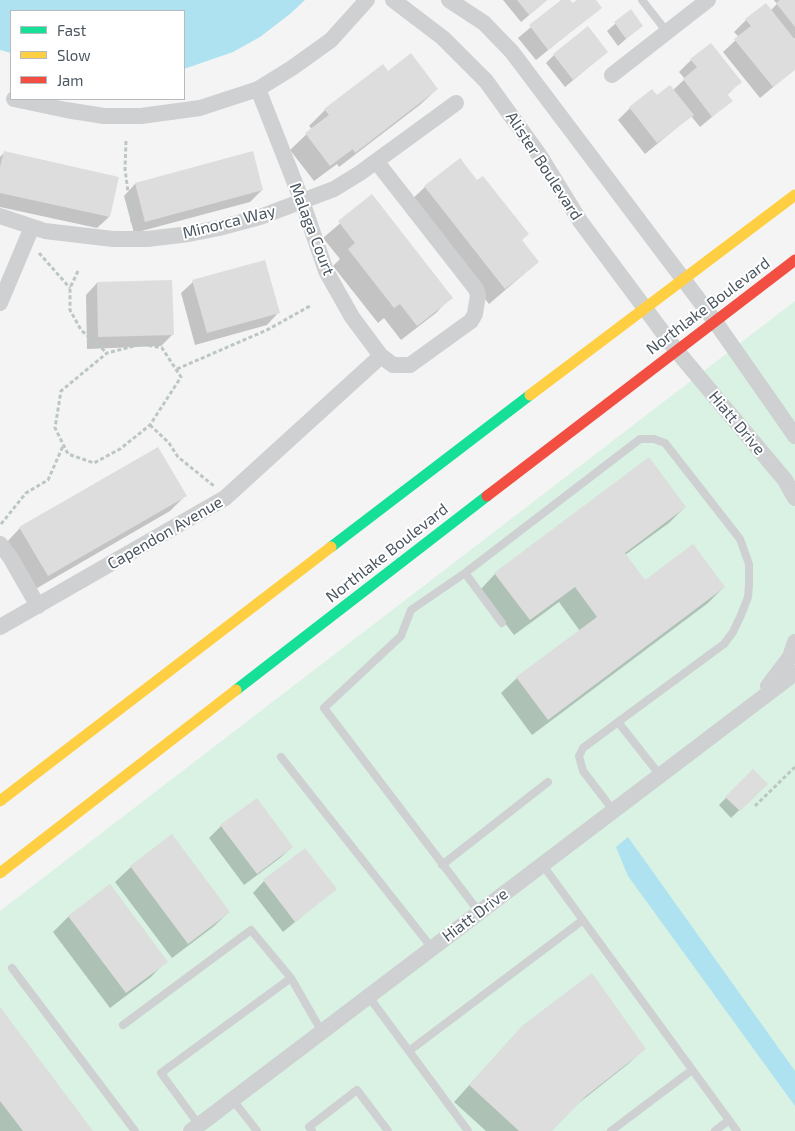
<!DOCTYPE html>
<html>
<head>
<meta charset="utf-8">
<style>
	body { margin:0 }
	#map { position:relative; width:795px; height:1131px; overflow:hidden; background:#f4f4f4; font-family:"Exo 2",sans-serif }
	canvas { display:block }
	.legend { position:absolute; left:10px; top:10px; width:175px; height:90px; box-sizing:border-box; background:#fff; border:1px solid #b7bbc0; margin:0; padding:6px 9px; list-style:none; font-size:15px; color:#4a5661 }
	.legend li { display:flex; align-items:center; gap:10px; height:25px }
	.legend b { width:25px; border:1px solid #b7bbc0 }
</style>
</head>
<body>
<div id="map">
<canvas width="795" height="1131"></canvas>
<ul class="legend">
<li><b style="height:6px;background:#16e098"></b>Fast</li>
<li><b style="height:6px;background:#ffcf43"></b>Slow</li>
<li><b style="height:6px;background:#f24e42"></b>Jam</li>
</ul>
</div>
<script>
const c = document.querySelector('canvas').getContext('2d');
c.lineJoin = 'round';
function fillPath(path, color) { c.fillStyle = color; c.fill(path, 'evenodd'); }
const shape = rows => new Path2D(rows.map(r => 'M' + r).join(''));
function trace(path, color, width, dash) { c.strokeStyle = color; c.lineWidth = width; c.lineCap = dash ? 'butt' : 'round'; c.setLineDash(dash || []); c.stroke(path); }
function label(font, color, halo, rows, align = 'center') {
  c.font = font + ' "Exo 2",sans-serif'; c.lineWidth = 4; c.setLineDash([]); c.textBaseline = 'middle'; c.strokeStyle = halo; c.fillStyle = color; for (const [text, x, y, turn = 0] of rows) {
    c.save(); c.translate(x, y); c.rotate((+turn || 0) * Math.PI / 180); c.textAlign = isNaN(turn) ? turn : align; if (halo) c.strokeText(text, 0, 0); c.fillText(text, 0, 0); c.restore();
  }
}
const green = shape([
	[795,301,795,1131,0,1131,0,911]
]);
const water = shape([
	[0,0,305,0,290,14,260,37,233,52,184,69,184,11,11,11,11,53,0,50],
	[628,837,795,1071,795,1106,628,876,616,847]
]);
const shadow = shape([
	[503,0,547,0,521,22],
	[563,0,569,0,572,5,579,0,594,0,600,8,536,60,518,38],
	[774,0,795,0,795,38,793,40,795,69,760,98,723,52,739,37,734,32,746,20,770,11,777,4],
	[630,11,642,25,618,46,607,31],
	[607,52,565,87,546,63,554,55],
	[691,60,740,82,727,95,731,101,700,127,691,116,645,154,618,120,630,108,673,90,685,79,679,72],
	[383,66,388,72,437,89,421,104,339,167,337,164,314,181,290,150,312,129,309,126,325,110],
	[4,153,109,217,97,228,0,207,0,157],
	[460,160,538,262,489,304,409,202,425,187],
	[135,184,262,190,250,202,134,233,124,196],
	[372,196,451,297,436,313,401,340,384,318,378,323,333,266,340,259,323,238],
	[193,282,278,313,267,325,195,345,181,293],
	[97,283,173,334,161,346,87,349,86,295],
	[185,496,170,511,32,591,5,544,20,528],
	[685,507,669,523,625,555,645,582,724,587,708,603,532,735,501,693,517,678,580,631,559,602,514,635,480,590,495,574],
	[753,771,766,784,731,818,719,805],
	[221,826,292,847,280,858,244,885,209,838],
	[131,867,229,912,213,927,172,958,115,882],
	[264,881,335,889,283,932,253,893],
	[110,886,166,961,151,977,110,1008,53,932,68,917],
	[0,1011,92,1131,0,1131],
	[522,1027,644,1049,628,1064,570,1110,550,1131,486,1131,454,1102]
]);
const building = shape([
	[517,0,547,0,529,15],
	[561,0,570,0,573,3,577,0,596,0,602,8,548,50,529,25],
	[780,0,795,0,795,27,776,3],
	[766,3,795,40,795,70,773,87,734,39,751,26,745,19],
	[631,9,643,26,626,39,614,22],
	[588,26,608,52,573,80,553,54],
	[711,43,742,82,727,94,733,101,712,117,683,79,697,67,690,59],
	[411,53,438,89,355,153,353,149,330,166,305,133,329,115,324,109,383,64,388,71],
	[670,85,694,115,657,143,629,107,652,89,657,95],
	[4,151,119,177,110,217,0,193,0,167],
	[253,151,263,190,145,222,135,183],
	[460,158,477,180,483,176,529,234,522,240,539,262,505,289,424,186],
	[372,194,453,298,417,326,400,304,394,308,348,249,355,243,338,221],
	[265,260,280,313,207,333,192,280],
	[172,280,174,335,98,337,97,282],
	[158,447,187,496,48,576,19,527],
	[649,457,686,507,625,553,645,580,693,544,725,587,548,720,516,677,597,617,575,587,530,620,494,573],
	[753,769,768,784,740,811,725,797],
	[257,798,293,847,257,874,220,825],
	[172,834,230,912,188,944,130,866],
	[305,848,337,889,295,922,263,880],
	[110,884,168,962,126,993,68,916],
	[592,973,646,1049,586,1096,552,1131,519,1131,469,1085,522,1026],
	[0,1007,93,1131,23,1131,0,1101]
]);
const path = shape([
	[126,141,125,169,132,222],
	[39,253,70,288],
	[78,271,70,288,70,310,81,330,107,353],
	[142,344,162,348,181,377,150,425,120,449,94,463,68,454,55,428,61,391,107,353,142,344],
	[177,369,267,330,310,306],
	[150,425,169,443,178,457,214,486],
	[1,524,26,493,48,480,63,446],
	[755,806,795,767]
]);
const lane = shape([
	[642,0,667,32],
	[465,573,411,610,401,636,324,708,479,912],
	[502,623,465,573,640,439,654,439,665,443,740,539,749,564,749,584,748,597,741,615,733,632,724,644,618,722,659,774],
	[281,757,432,948],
	[613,810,583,771,579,756,583,748,618,722],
	[542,864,737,1131],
	[442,865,548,782],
	[12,968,135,1131],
	[369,997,468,1131],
	[123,1025,251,930,291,978],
	[409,1051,583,920],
	[232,1099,257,1131],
	[199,1125,161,1073,291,978,322,1032],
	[312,1131,309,1127,357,1090,388,1131],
	[611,1131,692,1070],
	[715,1131,729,1120]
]);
const street = shape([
	[393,0,443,38,486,81,540,156,580,221,676,350,785,480,795,498],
	[449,0,484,23,512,52,714,320,795,436],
	[612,75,708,0],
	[258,89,302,201,326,271,352,317,381,356,393,365,410,365,471,321,475,314,478,295,476,289,376,161],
	[14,99,66,110,104,116,141,116,200,108,258,89,292,68,331,40,367,0],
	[0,216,45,231,113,239,147,239,189,234,219,228,260,217,334,189,360,173,456,103],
	[0,303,32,227],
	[0,544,10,557,38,606],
	[0,627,225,498,381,356],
	[768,686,790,657,795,642],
	[191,1131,795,673]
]);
const fast = shape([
	[331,547,530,395],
	[236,690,487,496]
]);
const slow = shape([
	[530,395,795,195],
	[0,801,331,547],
	[0,873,236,690]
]);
const jam = shape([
	[487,496,795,260]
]);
const streetNames = [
	["Alister Boulevard",544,166,57],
	["Minorca Way",229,222,-14],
	["Malaga Court",312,229,69],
	["Northlake Boulevard",708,306,-37],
	["Hiatt Drive",737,423,50],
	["Capendon Avenue",165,533,-30],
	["Northlake Boulevard",387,553,-38],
	["Hiatt Drive",475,915,-37]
];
fillPath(green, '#d9f2e3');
fillPath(water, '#aee2f0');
fillPath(shadow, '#0003');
fillPath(building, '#ddddde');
trace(path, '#bcc7c4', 3, [4, 2.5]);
trace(lane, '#ced0d2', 8);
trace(street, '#ced0d2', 16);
trace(fast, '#16e098', 11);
trace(slow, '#ffcf43', 11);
trace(jam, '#f24e42', 11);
label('16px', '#4a5661', '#fff', streetNames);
</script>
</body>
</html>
